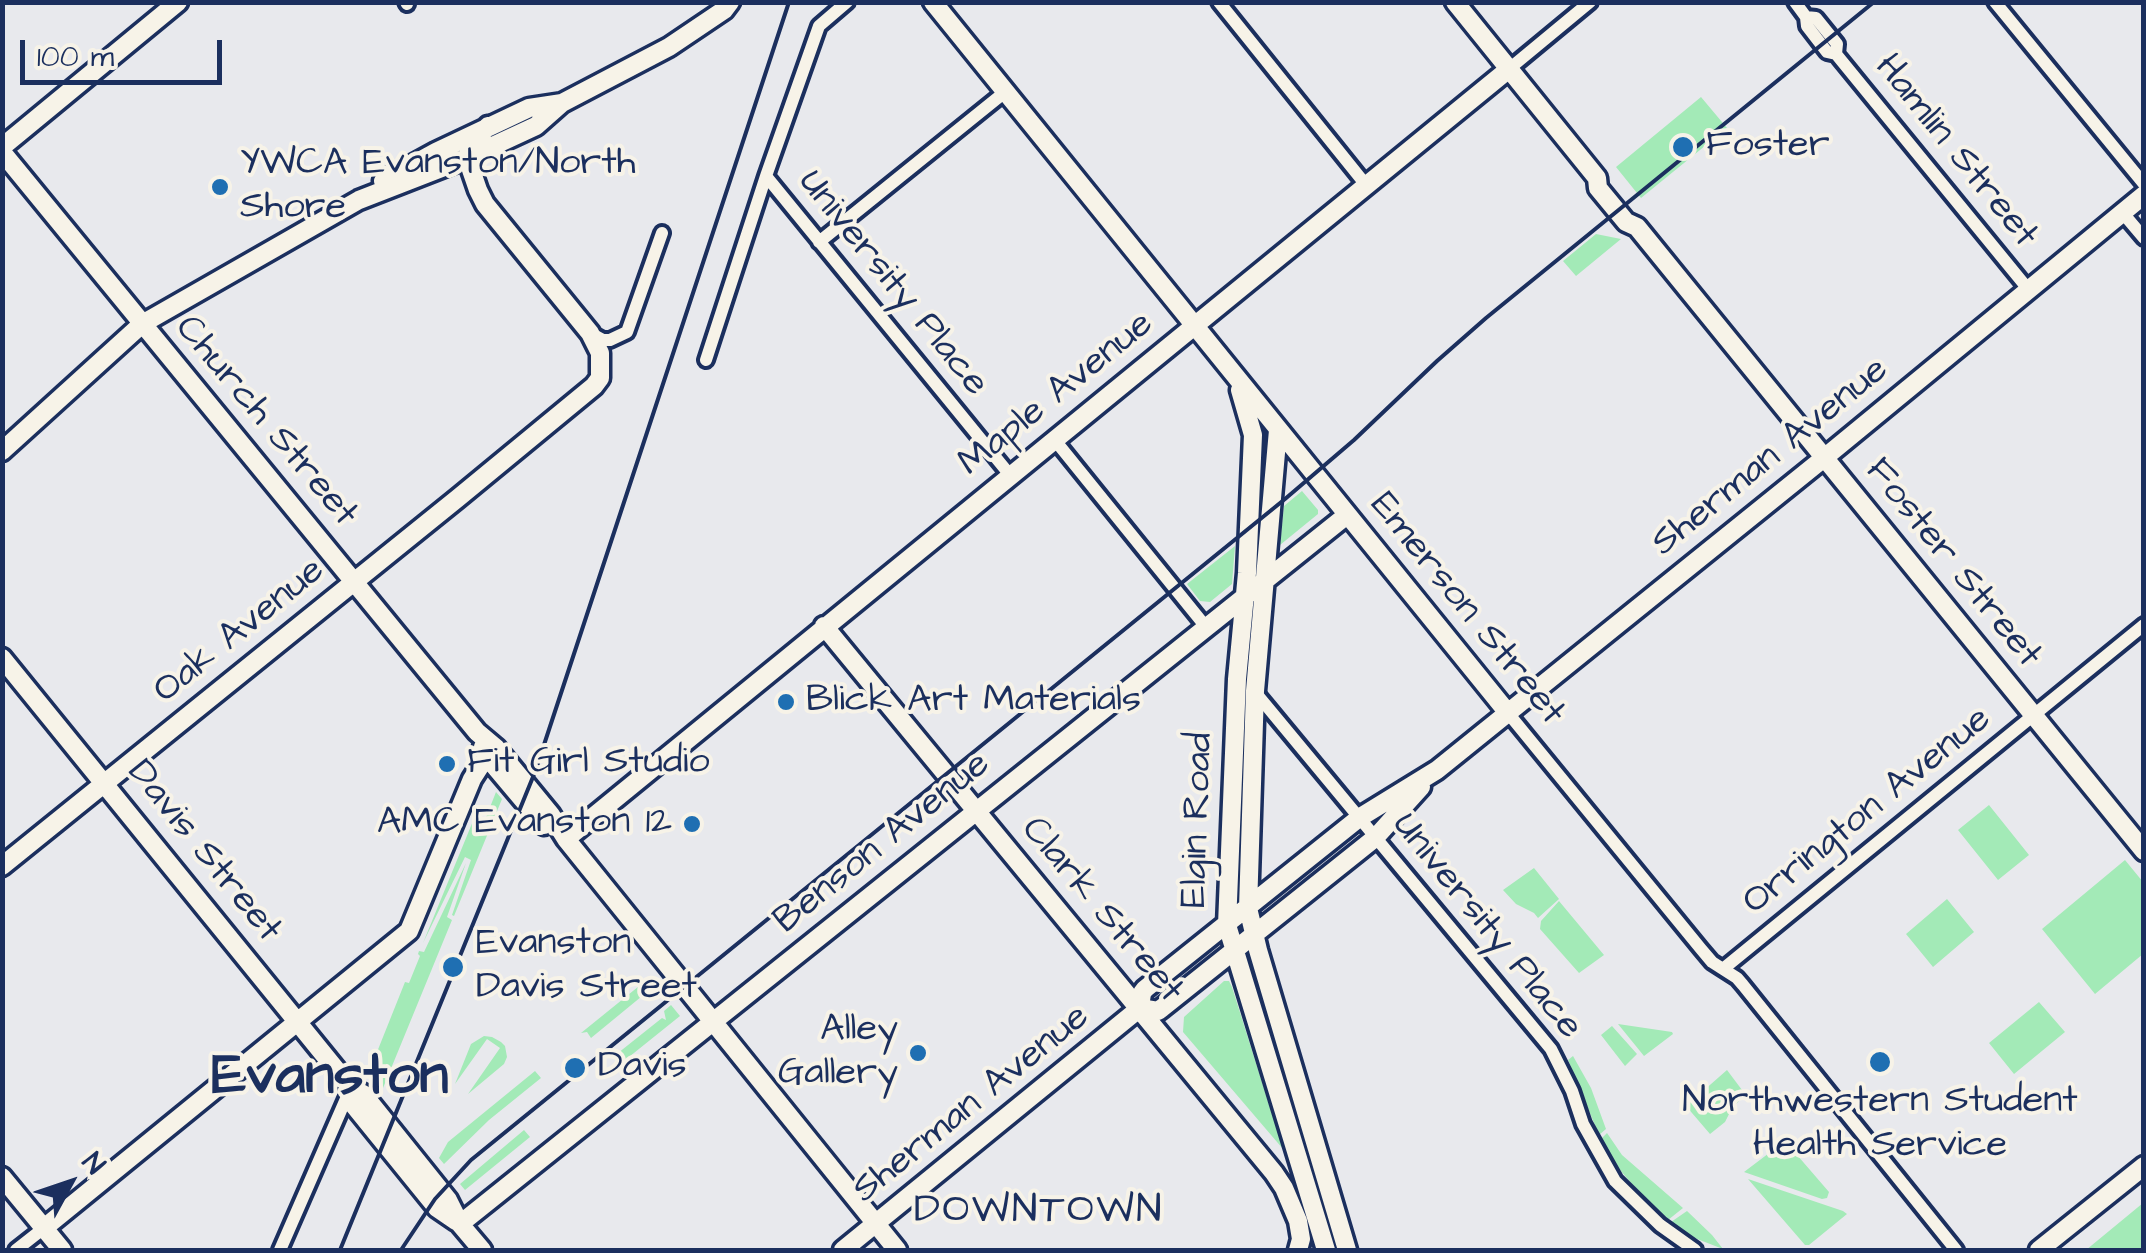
<!DOCTYPE html>
<html>
<head>
<meta charset="utf-8">
<style>
	body { margin:0 }
	#map { position:relative; width:2146px; height:1253px; overflow:hidden; background:#e8e9ed; font-family:"Architects Daughter",sans-serif }
	canvas { display:block }
	.frame { position:absolute; inset:0; border:5px solid #1b2f5e; pointer-events:none }
	.north { position:absolute; left:20px; top:1133px; width:100px; height:100px; -webkit-text-stroke:8px #f7f3e8; paint-order:stroke; rotate:50deg; font-size:28px; font-weight:700; line-height:40px; text-align:center; color:#1b2f5e }
	.north::after { content:''; display:block; margin:auto; width:35px; height:45px; background:#1b2f5e; clip-path:polygon(50% 0,100% 100%,50% 72%,0 100%) }
	.scale { position:absolute; left:20px; top:40px; width:202px; height:45px; box-sizing:border-box; border:5px solid #1b2f5e; border-top:0; padding-left:12px; font-size:30px; line-height:35px; white-space:nowrap; color:#1b2f5e; -webkit-text-stroke:8px #f7f3e8; paint-order:stroke }
</style>
</head>
<body>
<div id="map">
<canvas width="2146" height="1253"></canvas>
<div class="frame"></div>
<div class="north">N</div>
<div class="scale">100 m</div>
</div>
<script>
const c = document.querySelector('canvas').getContext('2d');
c.lineJoin = 'round';
function fillPath(path, color) { c.fillStyle = color; c.fill(path, 'evenodd'); }
const shape = rows => new Path2D(rows.map(r => 'M' + r).join(''));
function trace(path, color, width, dash) { c.strokeStyle = color; c.lineWidth = width; c.lineCap = dash ? 'butt' : 'round'; c.setLineDash(dash || []); c.stroke(path); }
function label(font, color, halo, rows, align = 'center') {
  c.font = font + ' "Architects Daughter",sans-serif'; c.lineWidth = 8; c.setLineDash([]); c.textBaseline = 'middle'; c.strokeStyle = halo; c.fillStyle = color; for (const [text, x, y, turn = 0] of rows) {
    c.save(); c.translate(x, y); c.rotate((+turn || 0) * Math.PI / 180); c.textAlign = isNaN(turn) ? turn : align; if (halo) c.strokeText(text, 0, 0); c.fillText(text, 0, 0); c.restore();
  }
}
const green = shape([
	[1701,97,1727,128,1641,198,1616,167],
	[1596,234,1621,239,1576,276,1563,261],
	[1302,491,1318,510,1318,514,1280,545,1284,506],
	[1235,546,1232,584,1210,602,1200,601,1187,584],
	[496,792,502,799,454,916,452,915,471,860,465,857,423,943,473,821,483,825],
	[1989,805,2029,855,1998,880,1958,830],
	[2125,860,2143,882,2143,954,2095,994,2042,929],
	[466,863,447,917,452,920,383,1088,369,1072,405,982,409,983,420,956,418,954,419,951,424,952],
	[1534,868,1559,899,1538,918,1534,913,1516,904,1503,890],
	[1947,899,1974,932,1933,967,1906,934],
	[1559,901,1604,955,1579,973,1540,929,1541,921],
	[649,978,658,989,652,995,647,992,591,1038,587,1032,581,1033],
	[1224,981,1229,981,1232,987,1283,1149,1183,1032,1184,1017],
	[2039,1002,2065,1032,2014,1074,1989,1043],
	[671,1005,680,1016,619,1065,613,1057,662,1018,666,1020,664,1011],
	[1618,1024,1672,1032,1673,1034,1644,1056],
	[1612,1026,1637,1054,1625,1066,1601,1035],
	[484,1036,492,1037,501,1042,505,1046,507,1057,504,1064,468,1094,500,1048,487,1039,455,1084,471,1044],
	[1573,1056,1591,1088,1606,1129,1599,1135,1568,1060],
	[1727,1070,1745,1094,1731,1110,1725,1122,1710,1134,1686,1106],
	[535,1071,541,1078,489,1120,444,1164,439,1158,448,1142],
	[524,1130,530,1137,465,1190,460,1184],
	[1607,1133,1622,1155,1683,1208,1668,1220,1648,1203,1620,1170,1601,1139],
	[1785,1141,1829,1192,1827,1198,1822,1199,1744,1172],
	[1748,1179,1843,1211,1847,1214,1809,1245,1805,1245],
	[2143,1203,2143,1250,2086,1250],
	[1687,1211,1712,1235,1723,1249,1692,1237,1671,1222]
]);
const street = shape([
	[406,2,407,4],
	[1219,2,1366,185],
	[1795,2,1806,17,1807,26,1827,52,1836,54,2028,289],
	[1995,2,2144,184],
	[1806,17,1816,18,1837,44,1836,54],
	[1509,69,1590,2],
	[766,176,1010,475],
	[2122,212,2144,238],
	[819,242,1005,92],
	[590,333,603,340,610,340,627,332,662,233],
	[706,360,766,176,819,26,847,2],
	[1054,439,1206,627],
	[1255,692,1551,1049,1572,1091,1583,1124,1615,1181,1660,1225,1695,1250],
	[1508,713,1701,949,1712,962,1737,978,1743,985,1956,1250],
	[1723,969,2144,625],
	[16,1250,44,1228],
	[280,1250,349,1092]
]);
const secondary = shape([
	[933,2,1508,713],
	[1455,2,1597,178,1598,188,1626,222,1637,227,2144,851],
	[2,147,178,2],
	[2,152,477,732,496,748,551,815,566,839,897,1250],
	[383,181,436,152,529,108,562,103],
	[1240,390,1253,435,1247,573,1237,679,1227,925,1326,1250],
	[1278,430,1255,691,1248,908,1258,950,1347,1250],
	[2,451,142,324,359,200,467,158,536,126,562,103,669,47,724,10,730,2],
	[824,626,1274,1173,1284,1188,1298,1221,1301,1239,1298,1250],
	[2,658,351,1088,363,1094,448,1200,460,1224,482,1250],
	[483,747,486,756,544,825],
	[566,839,1509,69],
	[2,866,458,498,594,386,600,378,600,353,590,333,485,204,478,190,467,158,472,145,488,126],
	[1140,1008,1158,1011,1162,1008,1375,838,1421,787],
	[351,1088,352,1103,437,1208,456,1221],
	[2,1177,62,1250],
	[460,1224,1347,515],
	[44,1228,409,931,472,779,481,765,488,758],
	[843,1250,1140,1008,1142,993,1145,989,1359,818,1437,770,1824,458,2144,195],
	[2039,1250,2144,1166]
]);
const rail = shape([
	[340,1250,535,772,789,2],
	[401,1250,435,1199,471,1160,1285,499,1354,440,1437,361,1486,318,1874,2]
]);
const markers = [
	[1683,147,12,"#1f6fb2"],
	[220,187,10,"#1f6fb2"],
	[786,702,10,"#1f6fb2"],
	[447,764,10,"#1f6fb2"],
	[692,824,10,"#1f6fb2"],
	[453,967,12,"#1f6fb2"],
	[918,1053,10,"#1f6fb2"],
	[1880,1062,12,"#1f6fb2"],
	[575,1068,12,"#1f6fb2"]
];
const poiNames = [
	["Foster",1706,147],
	["YWCA Evanston/North",240,165],
	["Shore",240,209],
	["Blick Art Materials",806,702],
	["Fit Girl Studio",467,764],
	["AMC Evanston 12",672,824,"right"],
	["Evanston",476,945],
	["Davis Street",476,989],
	["Alley",898,1031,"right"],
	["Gallery",898,1075,"right"],
	["Davis",598,1068],
	["Northwestern Student",1880,1103,"center"],
	["Health Service",1880,1147,"center"]
];
const streetNames = [
	["Hamlin Street",1955,152,51],
	["University Place",892,284,51],
	["Maple Avenue",1057,395,-39],
	["Church Street",265,422,50],
	["Sherman Avenue",1771,458,-39],
	["Foster Street",1952,564,51],
	["Emerson Street",1466,610,51],
	["Oak Avenue",240,632,-39],
	["Orrington Avenue",1868,812,-39],
	["Elgin Road",1199,820,-88],
	["Benson Avenue",883,844,-39],
	["Davis Street",203,852,51],
	["Clark Street",1101,911,50],
	["University Place",1486,927,51],
	["Sherman Avenue",972,1105,-39]
];
const neighbourhoodNames = [
	["DOWNTOWN",1039,1213]
];
const townNames = [
	["Evanston",330,1080]
];
fillPath(green, '#a3eab7');
trace(street, '#1b2f5e', 20);
trace(secondary, '#1b2f5e', 25);
trace(street, '#f7f3e8', 12);
trace(secondary, '#f7f3e8', 18);
trace(rail, '#1b2f5e', 4);
for (const [x, y, r, color] of markers) { const dot = new Path2D(); dot.arc(x, y, r, 0, 2 * Math.PI); c.fillStyle = color; c.fill(dot); trace(dot, '#f7f3e8', 4); }
label('38px', '#1b2f5e', '#f7f3e8', poiNames, 'left');
label('38px', '#1b2f5e', '#f7f3e8', streetNames);
c.letterSpacing = '2.5px';
label('40px', '#1b2f5e', '#f7f3e8', neighbourhoodNames);
c.letterSpacing = '0px';
label('bold 58px', '#1b2f5e', '#f7f3e8', townNames);
</script>
</body>
</html>
